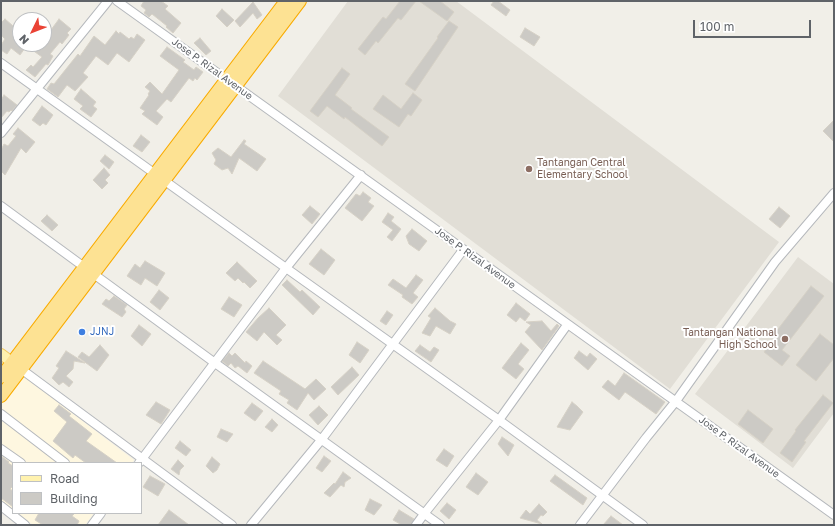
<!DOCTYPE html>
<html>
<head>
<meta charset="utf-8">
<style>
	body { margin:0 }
	#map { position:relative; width:835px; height:526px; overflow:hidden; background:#f1efe8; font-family:"Golos Text",sans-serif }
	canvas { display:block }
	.frame { position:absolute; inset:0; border:2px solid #5f6368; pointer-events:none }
	.legend { position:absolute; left:12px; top:462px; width:130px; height:52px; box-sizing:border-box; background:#fff; border:1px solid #bfc1c3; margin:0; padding:5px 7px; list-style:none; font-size:12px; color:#5f6368 }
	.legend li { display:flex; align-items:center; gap:8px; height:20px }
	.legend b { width:20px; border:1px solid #bfc1c3 }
	.north { position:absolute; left:12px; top:12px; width:40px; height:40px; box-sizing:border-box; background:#fff; border:1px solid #bfc1c3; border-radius:50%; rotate:227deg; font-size:11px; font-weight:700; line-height:16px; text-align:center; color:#5f6368 }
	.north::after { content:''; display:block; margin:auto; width:14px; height:18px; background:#ea4335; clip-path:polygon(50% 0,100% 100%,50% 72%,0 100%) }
	.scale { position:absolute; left:693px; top:20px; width:118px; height:18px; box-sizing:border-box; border:2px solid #5f6368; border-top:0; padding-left:5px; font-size:12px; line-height:14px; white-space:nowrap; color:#5f6368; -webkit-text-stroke:3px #fff; paint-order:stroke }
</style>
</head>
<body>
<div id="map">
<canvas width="835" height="526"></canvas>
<div class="frame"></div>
<ul class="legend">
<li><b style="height:5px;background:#fff2af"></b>Road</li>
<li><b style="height:11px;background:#cccac5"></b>Building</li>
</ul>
<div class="north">N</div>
<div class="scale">100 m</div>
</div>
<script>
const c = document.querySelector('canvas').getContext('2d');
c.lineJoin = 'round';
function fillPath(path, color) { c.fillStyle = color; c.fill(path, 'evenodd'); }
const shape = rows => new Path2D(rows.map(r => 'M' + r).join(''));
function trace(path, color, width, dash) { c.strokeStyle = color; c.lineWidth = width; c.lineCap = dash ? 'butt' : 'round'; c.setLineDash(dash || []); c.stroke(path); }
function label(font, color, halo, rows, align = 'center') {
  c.font = font + ' "Golos Text",sans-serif'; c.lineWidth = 4; c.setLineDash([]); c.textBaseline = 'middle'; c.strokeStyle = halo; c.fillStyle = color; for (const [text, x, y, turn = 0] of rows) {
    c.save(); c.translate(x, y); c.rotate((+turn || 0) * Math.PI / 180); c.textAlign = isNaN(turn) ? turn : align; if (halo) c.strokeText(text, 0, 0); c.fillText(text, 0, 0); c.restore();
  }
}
const commercial = shape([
	[23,376,134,460,132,463,13,463,13,509,1,500,1,403],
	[18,513,94,513,85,525,33,525]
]);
const education = shape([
	[348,1,456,1,779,242,670,389,278,96],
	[798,257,834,284,834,413,793,468,695,394]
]);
const building = shape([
	[144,1,161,1,168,6,165,9,181,23,173,33,166,27,167,26,152,14,149,17,144,13,146,10,141,6,144,1],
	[400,1,416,1,401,20,398,18,378,43,376,41,365,55,358,49,383,17,386,19,400,1],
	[419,1,440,1,454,12,447,21,419,1],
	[494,1,498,1,510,10,506,16,491,5,494,1],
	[253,2,262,15,257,19,253,13,240,27,235,21,253,2],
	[222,9,234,20,227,27,216,16,222,9],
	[5,19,20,32,15,36,17,37,15,41,25,48,20,55,11,48,7,54,1,50,1,45,5,39,1,35,1,23,5,19],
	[59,19,71,29,67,33,69,35,62,44,60,42,50,54,53,56,48,65,46,64,35,77,26,70,31,65,33,67,42,57,24,44,44,44,44,37,47,33,48,34,59,19],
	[449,21,458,27,415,91,405,84,438,38,437,37,449,21],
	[525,28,540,37,534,46,520,37,525,28],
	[116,31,119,34,120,32,129,39,131,37,134,39,137,34,145,40,129,62,117,53,108,65,96,56,83,73,88,77,75,91,67,85,58,97,47,89,51,83,54,84,78,54,80,56,94,36,105,45,116,31],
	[200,38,211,51,206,55,194,43,200,38],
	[167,47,185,60,183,62,194,70,196,67,203,72,197,80,195,78,193,81,189,78,171,102,167,99,156,111,163,117,157,125,142,114,145,111,140,108,149,95,148,94,150,91,145,87,150,82,162,94,179,70,160,56,167,47],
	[342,68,350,74,335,95,352,108,351,109,389,137,382,146,345,117,344,119,327,106,318,117,310,111,342,68],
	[81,89,96,102,93,106,97,109,91,117,80,109,83,106,74,99,81,89],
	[413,93,422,100,411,116,408,114,399,127,373,109,383,95,401,109,413,93],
	[4,95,17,105,12,111,11,110,9,112,7,111,1,118,1,100,4,95],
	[42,106,53,115,46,125,43,123,40,126,32,120,42,106],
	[834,120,834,142,823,131,834,120],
	[18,128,35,142,26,153,21,148,5,175,1,171,1,150,4,144,8,146,16,136,13,134,18,128],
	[141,135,150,142,142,152,133,146,141,135],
	[244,140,246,141,244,144,266,159,257,171,239,158,232,174,228,168,222,170,214,164,216,160,212,153,218,148,231,157,244,140],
	[105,155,114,162,109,169,100,161,105,155],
	[104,168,110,175,105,180,108,183,102,189,93,180,104,168],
	[363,192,371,198,368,202,374,206,362,221,345,208,356,194,360,196,363,192],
	[310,206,320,214,312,224,302,215,310,206],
	[779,207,790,216,780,228,769,219,779,207],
	[388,213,394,217,391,221,401,229,392,241,387,237,393,230,382,222,388,213],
	[47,215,58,225,52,231,41,221,47,215],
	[412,229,427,241,419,251,409,244,406,236,412,229],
	[321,249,335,260,324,275,309,264,321,249],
	[145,261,165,273,157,286,145,278,141,285,127,276,135,264,140,268,145,261],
	[237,262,257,281,250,288,244,282,243,283,238,278,235,281,226,273,237,262],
	[416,275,423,280,413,293,418,297,412,304,402,297,403,295,388,285,393,279,406,288,416,275],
	[287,280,300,292,302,290,320,307,313,315,282,285,287,280],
	[811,286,824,296,782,350,790,356,782,366,764,352,774,339,772,337,811,286],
	[159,290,169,298,160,310,150,302,159,290],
	[114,296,127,305,124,309,126,312,122,317,102,304,106,299,109,301,114,296],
	[229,297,242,305,234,317,221,309,229,297],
	[516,303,530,314,525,321,520,317,516,322,507,315,516,303],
	[269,308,286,325,276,335,282,340,277,345,264,332,257,341,246,332,258,318,269,308],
	[435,308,450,321,456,324,450,334,436,326,430,336,422,333,431,318,428,316,435,308],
	[387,311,393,315,386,325,380,321,387,311],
	[542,321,551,331,557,324,559,326,542,350,525,332,531,325,526,322,542,321],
	[139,325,151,334,142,346,131,336,139,325],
	[820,334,834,345,834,358,816,381,796,365,820,334],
	[357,342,369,350,360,363,349,355,357,342],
	[521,343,529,350,518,364,524,369,516,379,502,368,521,343],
	[100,345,109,355,97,371,78,357,82,352,89,357,100,345],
	[420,345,430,352,434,347,439,350,431,362,415,351,420,345],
	[66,351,85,363,74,361,73,369,66,376,73,382,69,387,63,382,59,385,52,378,59,368,56,366,66,351],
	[579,351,587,357,590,353,597,359,588,370,574,358,579,351],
	[229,353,232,356,235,353,245,363,246,361,252,366,247,373,238,366,235,368,231,363,228,366,222,361,229,353],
	[263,361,305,389,316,379,326,389,314,400,308,393,297,410,287,403,289,400,279,394,281,391,254,373,263,361],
	[352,367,359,375,338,395,331,387,352,367],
	[624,373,665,402,656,414,625,392,619,400,602,387,608,380,615,386,624,373],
	[823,395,833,403,804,441,806,442,792,462,780,453,796,431,795,430,823,395],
	[156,402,170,410,161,424,146,415,156,402],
	[572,402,577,406,583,412,570,430,557,427,572,402],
	[252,403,263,411,255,421,244,413,252,403],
	[59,405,71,414,69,416,92,434,86,441,117,463,86,463,75,455,73,458,53,441,67,422,54,411,59,405],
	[319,406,328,415,318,425,309,415,319,406],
	[748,410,773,429,763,443,738,424,748,410],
	[272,419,278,425,272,432,265,427,272,419],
	[221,429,233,434,227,442,217,437,221,429],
	[502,437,514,445,508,456,498,444,502,437],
	[180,441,191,450,186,456,175,448,180,441],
	[444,449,454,456,447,467,436,460,444,449],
	[1,456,9,462,8,463,13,466,13,486,10,489,13,491,13,507,1,498,1,456],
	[324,456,331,461,322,472,316,468,324,456],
	[212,457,220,464,217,470,213,473,206,466,212,457],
	[178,460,184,466,180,470,179,475,171,469,178,460],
	[343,472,351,478,345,482,344,487,341,485,330,497,324,493,334,483,335,484,343,472],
	[476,473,488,482,478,495,466,487,476,473],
	[555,475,587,498,583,505,550,481,555,475],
	[150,476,165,484,158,496,143,487,150,476],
	[370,499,382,505,374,515,365,510,370,499],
	[447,503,456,510,449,519,440,511,447,503],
	[539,504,547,512,543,516,541,515,537,520,542,524,520,518,526,510,530,514,539,504],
	[169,510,189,525,158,525,169,510],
	[399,510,414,519,411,525,402,525,393,520,399,510],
	[39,513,75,513,72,516,79,521,77,525,43,525,35,520,39,513],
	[611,516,623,525,603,525,611,516]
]);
const minor = shape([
	[117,1,834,515],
	[1,63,286,268,499,420,643,525],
	[1,133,108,1],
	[1,206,215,363,440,525],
	[21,369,232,525],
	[1,414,65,463],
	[1,449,21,463],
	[139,463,286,268,361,175],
	[1,506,25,525],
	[92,525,101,513],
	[251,525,322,439,463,250],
	[416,525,424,514,499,420,567,325],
	[580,525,646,438,676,401,775,262,834,193]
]);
const major = shape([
	[1,354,17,366]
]);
const highway = shape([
	[1,377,286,1],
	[1,396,300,1]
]);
const markers = [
	[529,169,4,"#8d6e63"],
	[82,332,4,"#3f7fe0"],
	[785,339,4,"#8d6e63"]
];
const streetNames = [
	["Jose P. Rizal Avenue",212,69,36],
	["Jose P. Rizal Avenue",475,258,36],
	["Jose P. Rizal Avenue",739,447,36]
];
const educationNames = [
	["Tantangan Central",537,163],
	["Elementary School",537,175],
	["Tantangan National",777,333,"right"],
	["High School",777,345,"right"]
];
const shopNames = [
	["JJNJ",90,332]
];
fillPath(commercial, '#fef7e0');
fillPath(education, '#e1ded6');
fillPath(building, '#cccac5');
trace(building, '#d6d1c6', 1);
trace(minor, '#b5b8bc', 10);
trace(major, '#f2c960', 12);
trace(highway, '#f9ab00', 14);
trace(minor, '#fff', 8);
trace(major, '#fff2af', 10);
trace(highway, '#fde293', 12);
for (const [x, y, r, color] of markers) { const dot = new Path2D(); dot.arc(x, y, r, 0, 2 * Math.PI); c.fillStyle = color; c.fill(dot); trace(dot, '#fff', 1.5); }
label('10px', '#5f6368', '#fff', streetNames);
label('10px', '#785e54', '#fff', educationNames, 'left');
label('10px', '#366cbe', '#fff', shopNames, 'left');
</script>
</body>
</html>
